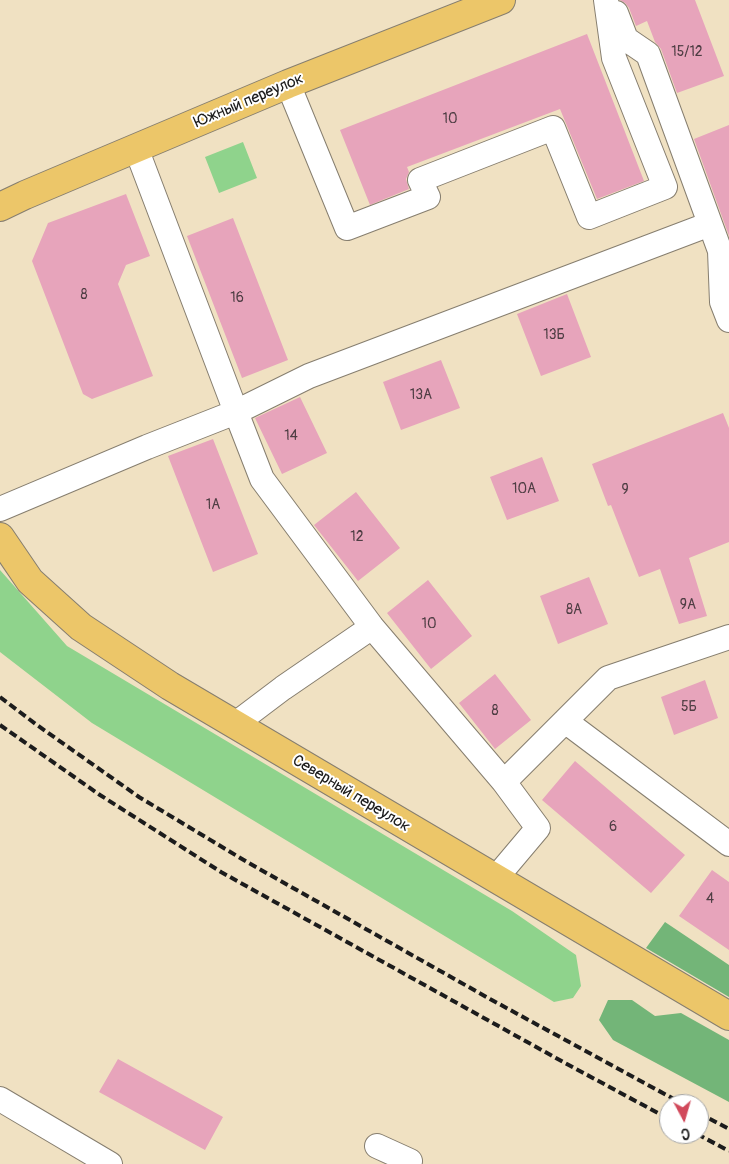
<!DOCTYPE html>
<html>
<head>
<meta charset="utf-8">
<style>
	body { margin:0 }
	#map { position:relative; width:729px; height:1164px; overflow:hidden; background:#f0e1c2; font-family:Pangolin,sans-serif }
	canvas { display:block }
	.north { position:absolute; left:659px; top:1094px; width:50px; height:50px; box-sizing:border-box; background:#fff; border:1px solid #a4a4a4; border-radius:50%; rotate:174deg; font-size:14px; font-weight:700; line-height:20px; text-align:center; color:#1c1c1c }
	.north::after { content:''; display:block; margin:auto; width:18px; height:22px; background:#d1495b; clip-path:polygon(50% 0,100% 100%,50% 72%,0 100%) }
</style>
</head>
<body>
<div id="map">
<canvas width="729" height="1164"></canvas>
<div class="north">С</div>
</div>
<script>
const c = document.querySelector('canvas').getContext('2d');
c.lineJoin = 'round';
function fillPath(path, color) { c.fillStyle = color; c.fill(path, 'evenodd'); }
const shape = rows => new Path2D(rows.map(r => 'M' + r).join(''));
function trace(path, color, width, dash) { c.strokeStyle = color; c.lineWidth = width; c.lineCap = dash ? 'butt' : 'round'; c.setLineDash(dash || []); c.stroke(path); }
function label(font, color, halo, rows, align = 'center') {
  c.font = font + ' Pangolin,sans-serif'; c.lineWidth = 4; c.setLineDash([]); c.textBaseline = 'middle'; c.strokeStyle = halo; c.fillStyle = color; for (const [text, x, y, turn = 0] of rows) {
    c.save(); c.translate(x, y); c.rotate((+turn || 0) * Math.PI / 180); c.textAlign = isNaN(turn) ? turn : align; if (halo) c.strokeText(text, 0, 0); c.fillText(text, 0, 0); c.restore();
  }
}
const green = shape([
	[243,142,257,178,219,193,205,157],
	[0,570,67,646,512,911,576,955,581,986,573,998,554,1002,92,723,0,652]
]);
const forest = shape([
	[665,922,729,965,729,997,646,948],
	[608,1000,632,1000,655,1016,681,1013,729,1040,729,1102,613,1040,599,1020]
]);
const building = shape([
	[620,0,695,0,724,76,677,93,661,49,655,42,647,21,636,26,629,8,625,3],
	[587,34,644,181,597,199,560,109,407,167,409,172,406,179,409,189,370,205,340,130],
	[729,125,729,236,694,139],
	[126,194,150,256,126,265,118,284,153,376,92,399,83,394,32,261,48,223],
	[233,218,288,360,242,378,187,236],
	[567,294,591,357,541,376,517,314],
	[441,360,460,408,401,430,383,382],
	[300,397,327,453,282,474,255,418],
	[723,413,729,428,729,542,689,558,707,616,679,624,660,569,639,577,611,505,608,506,592,464],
	[213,439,258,554,213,572,168,456],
	[542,457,559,501,507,520,490,477],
	[356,492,400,548,358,581,314,525],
	[589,577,608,624,558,644,540,596],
	[428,580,472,636,431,669,387,613],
	[495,674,531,720,495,749,459,703],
	[705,680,718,718,674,735,661,697],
	[575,761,685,855,651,893,542,800],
	[712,870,729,882,729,950,679,916],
	[118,1059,223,1117,205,1150,99,1092]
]);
const minor = shape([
	[616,13,626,39,648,54,720,251,722,302,729,320],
	[288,84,347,228,428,197,420,180,553,128,589,217,665,187,614,58,606,0],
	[136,148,236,412,309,376,710,224],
	[0,509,147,447,236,412,262,479,372,627,504,782,538,828,495,879],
	[565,721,729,844],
	[234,725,283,688,372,627],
	[504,782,608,678,729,637],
	[0,1099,110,1164],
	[377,1146,410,1161,408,1164]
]);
const major = shape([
	[0,207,25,195,288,84,501,0],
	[0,537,30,581,81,627,170,686,729,1016]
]);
const rail = shape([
	[0,697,37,725,139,797,247,862,490,999,683,1104],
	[0,725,100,795,221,872,565,1063,669,1119],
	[699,1113,729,1129],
	[697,1134,729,1151]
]);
const numberNames = [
	["15/12",687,52],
	["10",450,119],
	["8",84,295],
	["16",237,298],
	["13Б",554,335],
	["13А",421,395],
	["14",291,436],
	["10А",524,489],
	["9",625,490],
	["1А",213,505],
	["12",357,537],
	["9А",688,605],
	["8А",574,610],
	["10",429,624],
	["5Б",689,707],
	["8",495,711],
	["6",613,827],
	["4",710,899]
];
const streetNames = [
	["Южный переулок",249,101,-23],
	["Северный переулок",351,794,31]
];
fillPath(green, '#8fd38c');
fillPath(forest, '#73b578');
fillPath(building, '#e7a4bb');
trace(minor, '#867e6f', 26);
trace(major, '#867e6f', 30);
trace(minor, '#fff', 24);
trace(major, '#ecc669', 28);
trace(rail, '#1c1c1c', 4, [8, 4]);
label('14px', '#4f3e44', null, numberNames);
label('16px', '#1c1c1c', '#fff', streetNames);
</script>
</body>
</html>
